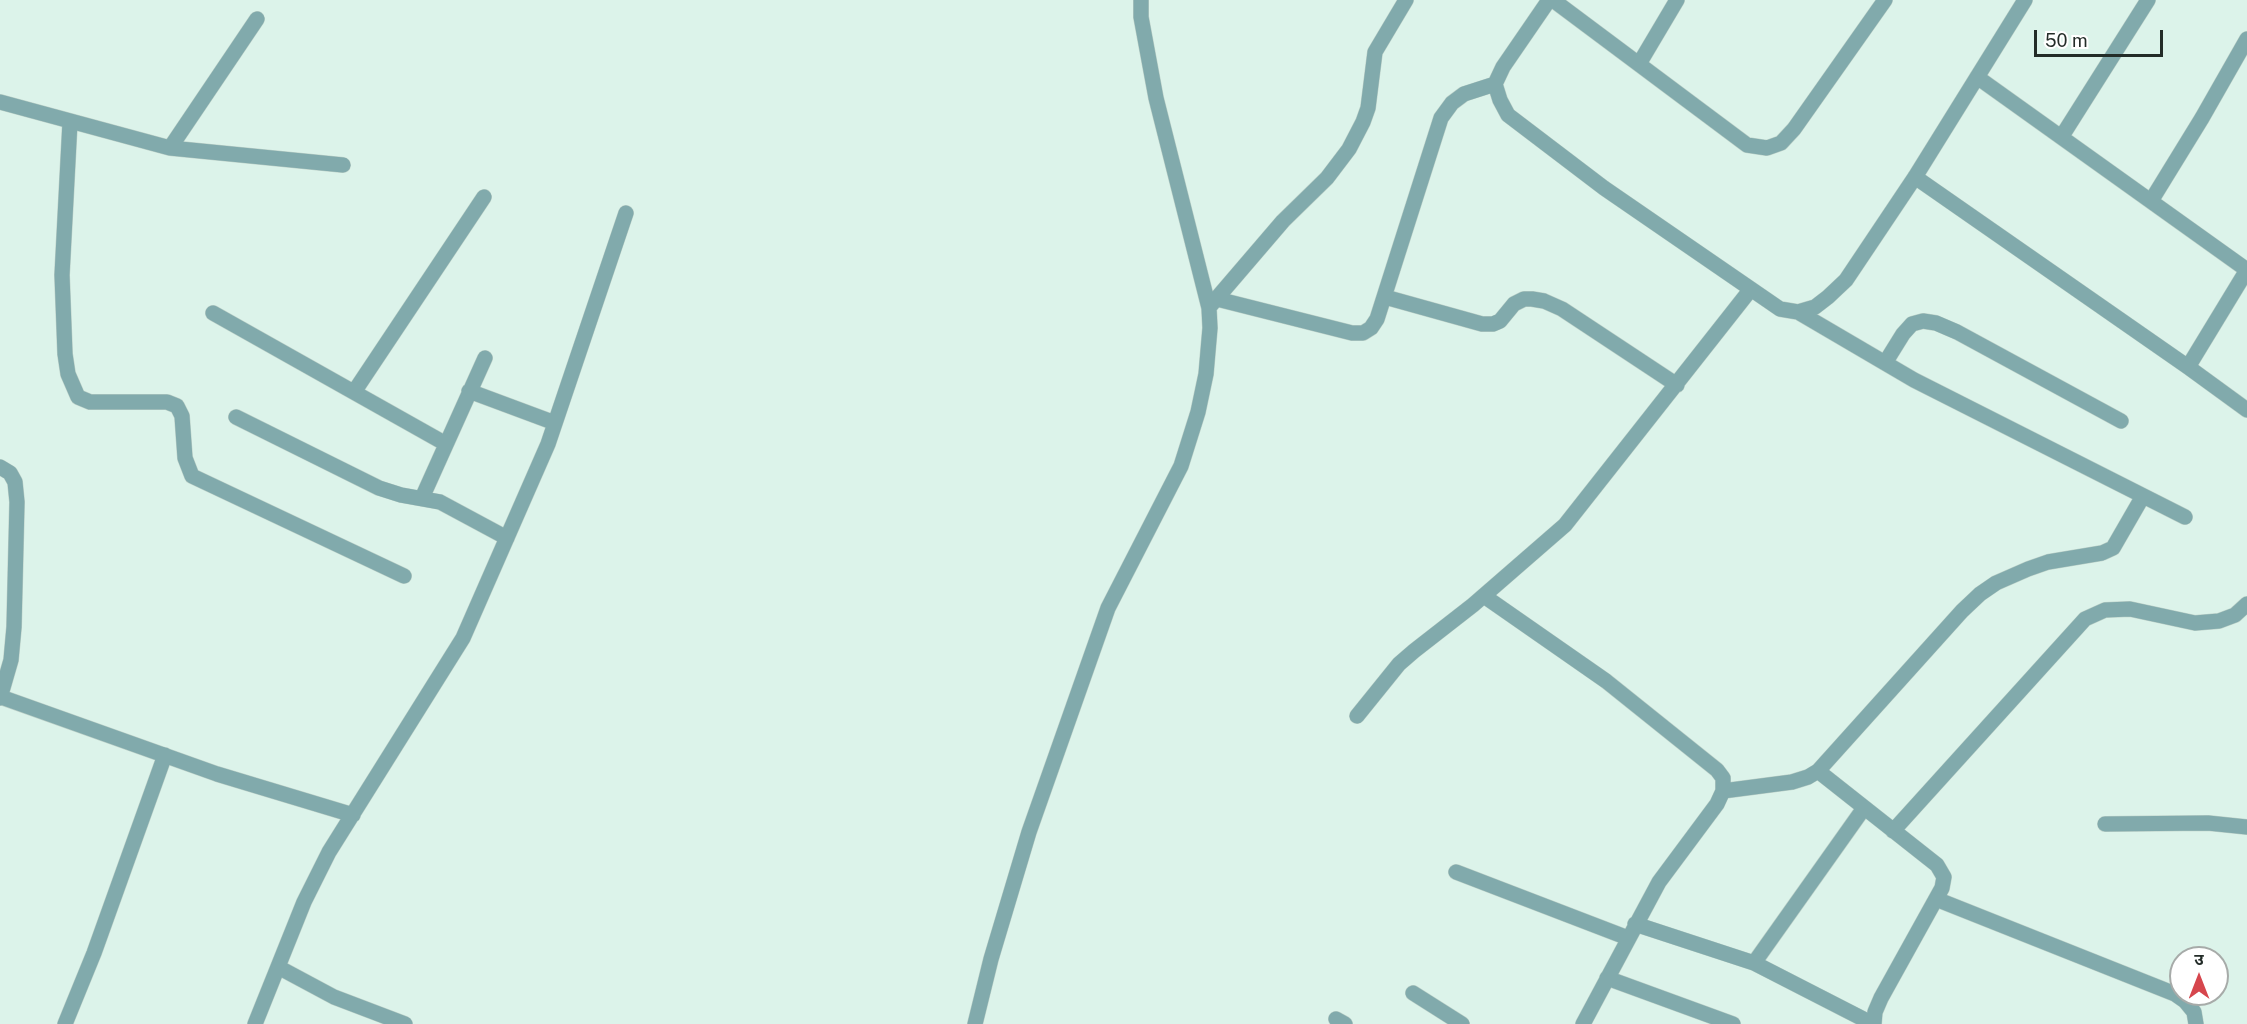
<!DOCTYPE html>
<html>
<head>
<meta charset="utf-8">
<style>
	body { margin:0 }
	#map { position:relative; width:2247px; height:1024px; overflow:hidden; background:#dcf3ea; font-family:"Public Sans","Noto Sans Devanagari",sans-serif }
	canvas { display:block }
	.north { position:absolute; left:2169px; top:946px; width:60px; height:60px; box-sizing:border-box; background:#fff; border:2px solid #a7aba9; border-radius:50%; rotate:0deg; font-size:16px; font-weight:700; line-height:24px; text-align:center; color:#232c28 }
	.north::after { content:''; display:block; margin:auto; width:21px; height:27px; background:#d6464d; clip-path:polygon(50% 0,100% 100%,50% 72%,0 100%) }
	.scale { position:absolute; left:2034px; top:30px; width:129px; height:27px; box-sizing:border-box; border:3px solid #232c28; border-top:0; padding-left:8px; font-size:18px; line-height:21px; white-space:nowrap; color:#232c28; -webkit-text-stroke:4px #fff; paint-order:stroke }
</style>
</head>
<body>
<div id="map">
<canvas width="2247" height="1024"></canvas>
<div class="north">उ</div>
<div class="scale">50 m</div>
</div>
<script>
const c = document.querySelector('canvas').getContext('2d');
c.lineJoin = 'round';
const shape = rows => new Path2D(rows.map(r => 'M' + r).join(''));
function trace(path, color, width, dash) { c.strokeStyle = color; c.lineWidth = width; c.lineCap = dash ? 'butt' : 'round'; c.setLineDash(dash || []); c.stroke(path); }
const minor = shape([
	[1553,0,1747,145,1767,148,1781,143,1794,129,1885,0],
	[1639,64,1677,0],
	[1977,77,2247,270],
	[1495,84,1500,100,1508,115,1604,188,1780,309,1798,312,1815,307,1828,297,1846,280,1915,177,2025,0],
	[0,102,170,148,343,165],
	[70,122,62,275,65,354,68,374,78,397,90,402,167,402,177,406,182,416,185,458,192,476,404,576],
	[2062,136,2148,0],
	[170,148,257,19],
	[1915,177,2188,367,2247,410],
	[2151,201,2202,118,2247,39],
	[1385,297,1482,324,1493,324,1500,321,1514,304,1524,299,1532,299,1544,301,1562,309,1677,385],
	[1217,299,1352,333,1363,333,1371,328,1377,319,1441,118,1452,103,1464,94,1495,84,1503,67,1549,0],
	[1211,305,1283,221,1327,178,1349,149,1363,122,1368,108,1375,52,1406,0],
	[1798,312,1914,380,2185,517],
	[213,313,446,444],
	[1885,363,1903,334,1912,324,1923,321,1936,323,1957,332,2121,421],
	[2188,367,2247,270],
	[469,391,555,423],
	[354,392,484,197],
	[236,417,379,488,401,495,440,502,507,538],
	[0,467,10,473,15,482,17,502,14,627,11,660,0,698],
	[422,498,485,358],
	[1484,596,1606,681,1717,770,1723,778,1723,791,1717,804,1659,882,1583,1024],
	[1,697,217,774,353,815],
	[1357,716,1399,664,1414,651,1473,605,1565,525,1751,289],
	[1818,771,1937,865,1944,877,1942,888,1881,998,1875,1012,1874,1024],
	[1723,791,1792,782,1808,777,1818,771,1962,611,1980,594,1996,583,2028,569,2048,562,2102,553,2113,548,2143,496],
	[2105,824,2208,823,2247,827],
	[1893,831,2085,619,2105,610,2130,609,2195,623,2219,621,2235,615,2247,604],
	[1456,872,1628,938],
	[1936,899,2175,994,2185,1001,2194,1012,2196,1024],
	[1635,924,1754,963,1873,1024],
	[1754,963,1864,808],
	[278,967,334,997,405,1024],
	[1607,978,1733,1024],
	[1413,993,1462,1024],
	[1336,1019,1345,1024],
	[65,1024,94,953,165,755],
	[255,1024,304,902,329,852,463,638,548,444,626,213],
	[975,1024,991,959,1029,832,1108,608,1181,466,1198,412,1206,374,1210,328,1209,308,1156,98,1141,17,1141,0]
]);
trace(minor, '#bbcfc7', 16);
trace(minor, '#81aaac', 15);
</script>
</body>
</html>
